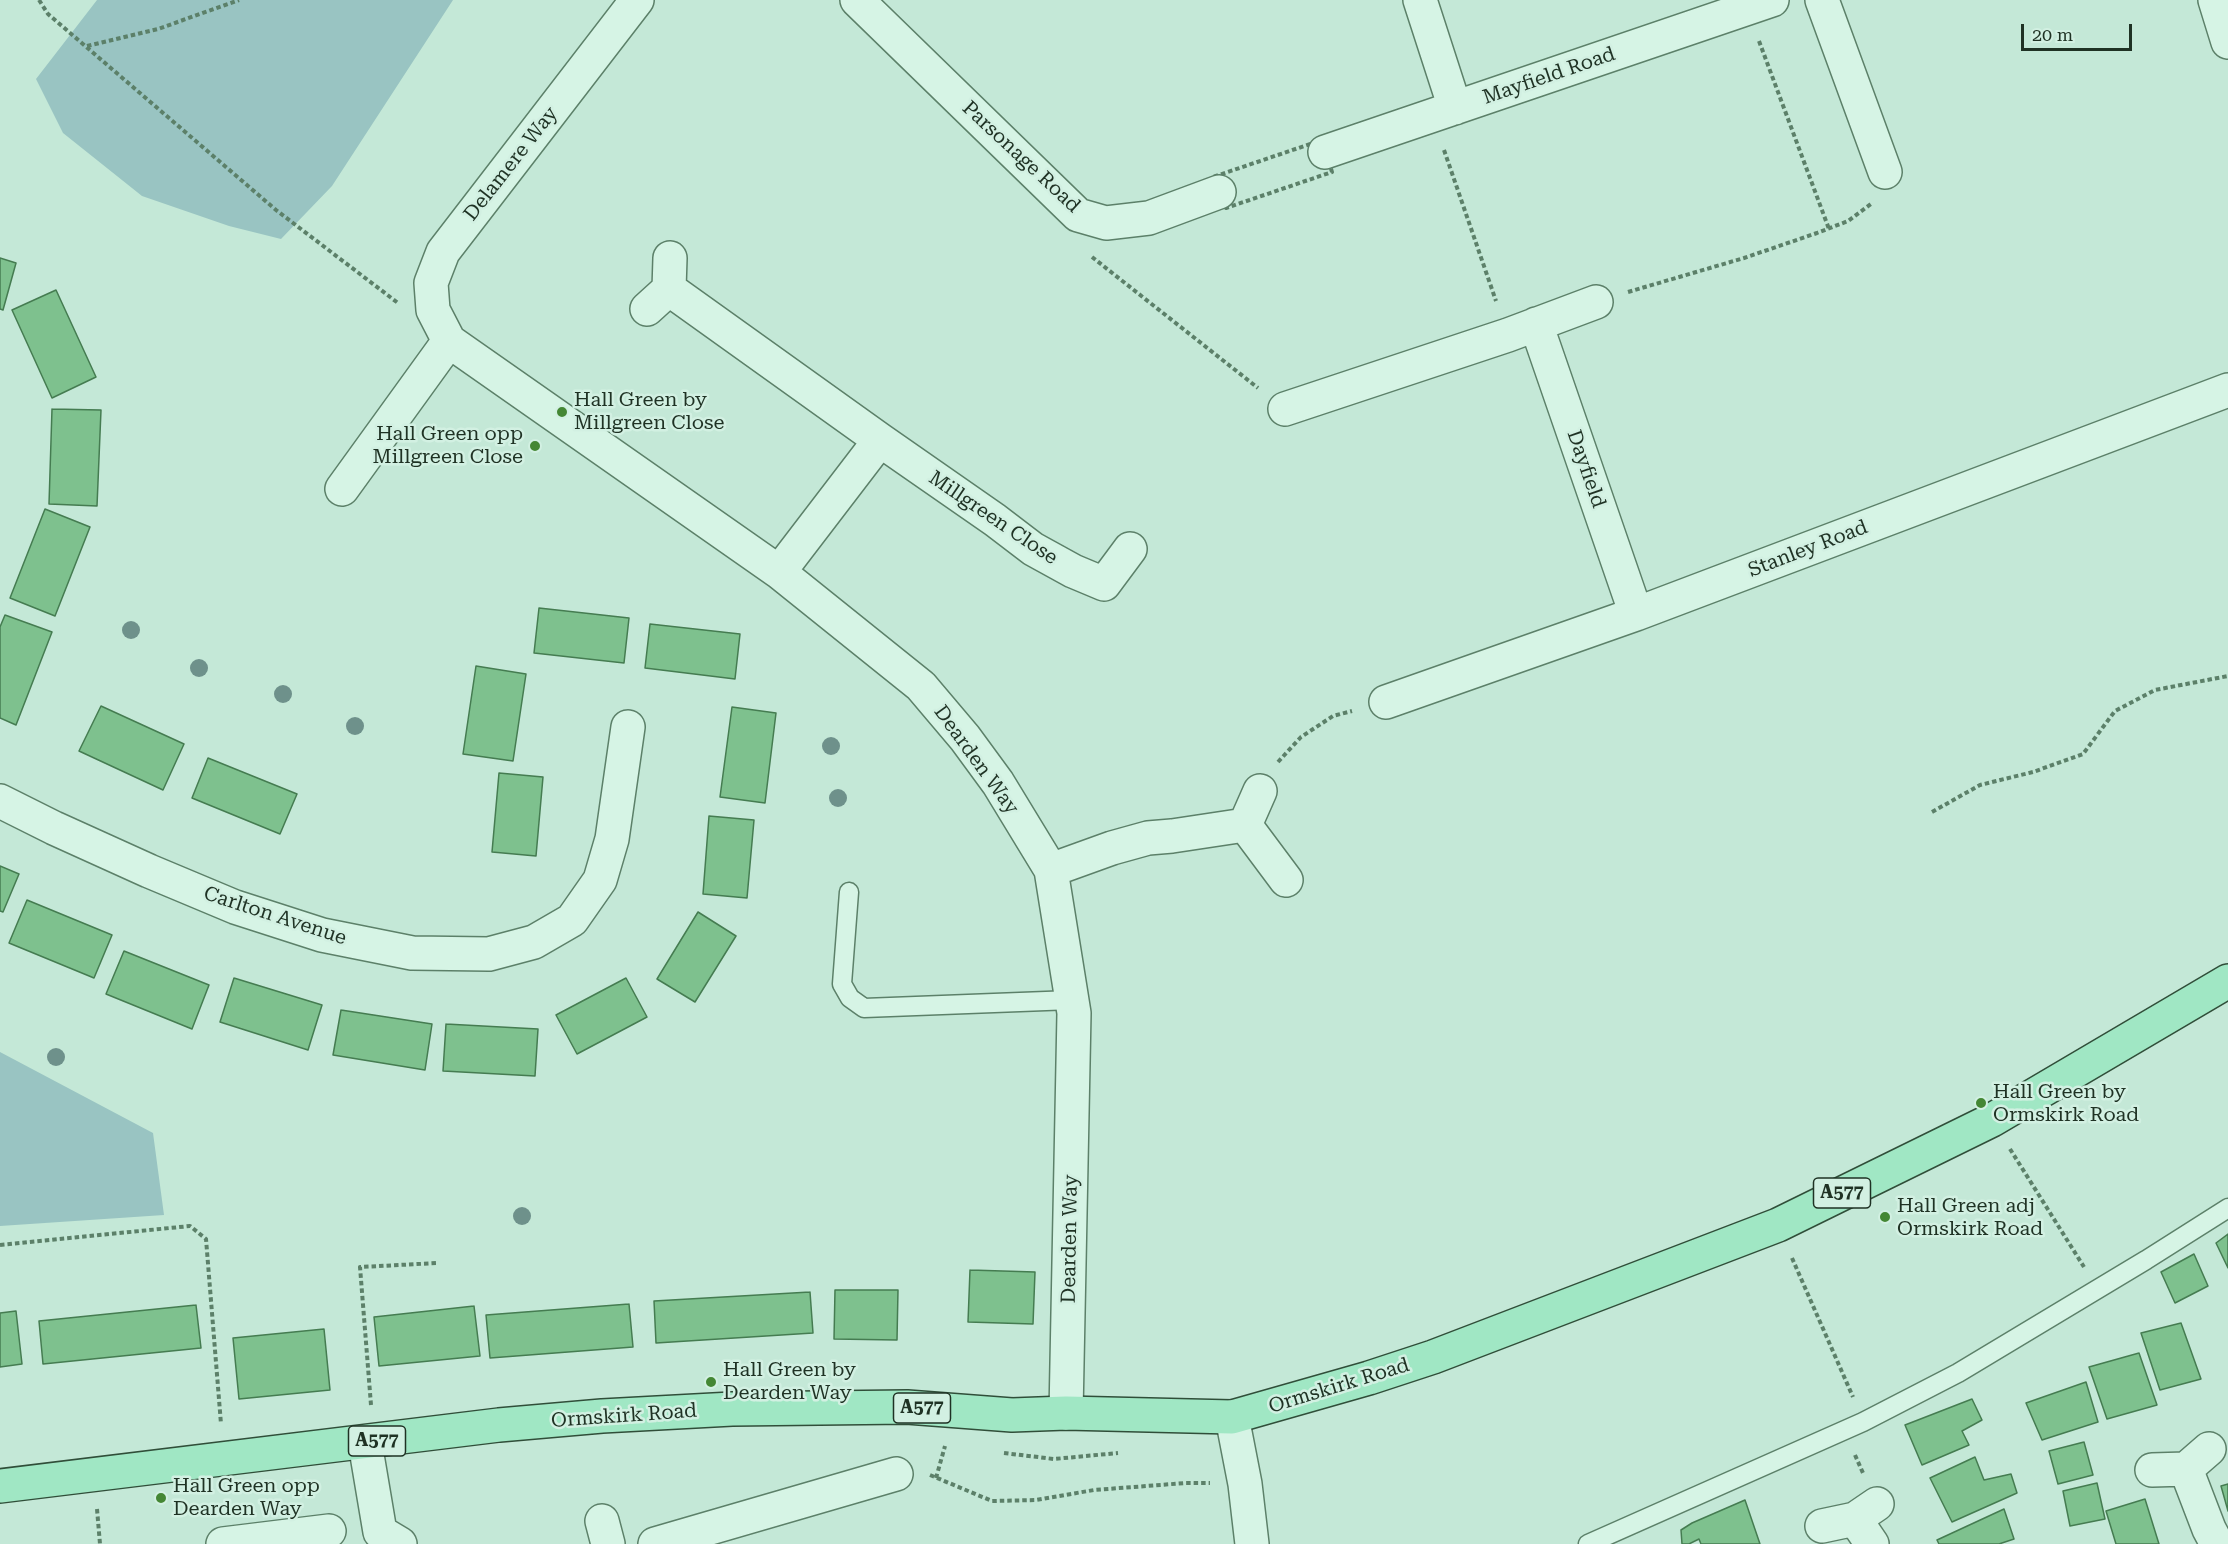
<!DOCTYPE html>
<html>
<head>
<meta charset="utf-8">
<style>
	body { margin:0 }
	#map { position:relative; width:2228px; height:1544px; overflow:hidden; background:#c4e8d7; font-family:"Roboto Serif",serif }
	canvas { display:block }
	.scale { position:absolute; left:2021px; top:24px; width:111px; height:27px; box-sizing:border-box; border:3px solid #1f3224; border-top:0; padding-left:8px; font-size:18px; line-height:21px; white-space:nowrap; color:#1f3224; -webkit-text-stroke:4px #d2f0e2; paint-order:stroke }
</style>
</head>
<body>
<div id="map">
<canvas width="2228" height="1544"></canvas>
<div class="scale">20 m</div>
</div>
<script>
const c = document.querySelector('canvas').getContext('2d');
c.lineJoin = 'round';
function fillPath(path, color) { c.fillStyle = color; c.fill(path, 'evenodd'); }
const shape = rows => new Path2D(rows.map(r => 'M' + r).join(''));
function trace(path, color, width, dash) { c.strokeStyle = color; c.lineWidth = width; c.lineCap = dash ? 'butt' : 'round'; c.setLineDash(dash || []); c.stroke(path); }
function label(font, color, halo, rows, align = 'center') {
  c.font = font + ' "Roboto Serif",serif'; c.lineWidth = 5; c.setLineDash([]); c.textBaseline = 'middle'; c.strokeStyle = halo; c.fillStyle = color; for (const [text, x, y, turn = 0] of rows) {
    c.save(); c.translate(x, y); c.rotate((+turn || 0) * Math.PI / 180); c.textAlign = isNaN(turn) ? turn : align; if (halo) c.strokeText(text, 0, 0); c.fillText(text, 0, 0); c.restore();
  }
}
const green = shape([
	[97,0,453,0,332,186,281,239,229,226,142,196,63,133,36,79],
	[0,1052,153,1133,164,1215,0,1226]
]);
const building = shape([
	[0,258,16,263,3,310,0,309,0,258],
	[56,290,96,377,52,398,12,310,56,290],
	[52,409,101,410,97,506,49,504,52,409],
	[45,509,90,527,55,616,10,598,45,509],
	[539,608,629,618,624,663,534,653,539,608],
	[5,615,52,632,16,725,0,718,0,627,5,615],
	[650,624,740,634,735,679,645,668,650,624],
	[476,666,526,674,513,761,463,754,476,666],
	[101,706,184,744,163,790,79,751,101,706],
	[732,707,776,713,765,803,720,797,732,707],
	[208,758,297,794,280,834,192,798,208,758],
	[499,773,543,777,536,856,492,852,499,773],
	[709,816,754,820,747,898,703,894,709,816],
	[0,866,19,874,3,912,0,911,0,866],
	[27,900,112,935,94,978,9,943,27,900],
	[698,912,736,936,695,1002,657,979,698,912],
	[124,951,209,985,192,1029,106,994,124,951],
	[234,978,322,1005,308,1050,220,1022,234,978],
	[626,978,647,1017,577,1054,556,1015,626,978],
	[341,1010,432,1024,425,1070,333,1055,341,1010],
	[446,1024,538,1029,535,1076,443,1071,446,1024],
	[2228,1234,2228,1268,2216,1243,2228,1234],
	[2194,1254,2208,1286,2175,1303,2161,1272,2194,1254],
	[970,1270,1035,1272,1033,1324,968,1322,970,1270],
	[835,1290,898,1290,897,1340,834,1339,835,1290],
	[810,1292,813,1333,656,1343,654,1301,810,1292],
	[629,1304,633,1347,490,1358,486,1315,629,1304],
	[196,1305,201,1348,43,1364,39,1321,196,1305],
	[474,1306,480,1356,379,1366,374,1317,474,1306],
	[16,1311,22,1364,0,1367,0,1313,16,1311],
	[2181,1323,2201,1379,2160,1390,2141,1333,2181,1323],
	[324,1329,330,1390,239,1399,233,1338,324,1329],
	[2139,1353,2157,1405,2107,1419,2089,1367,2139,1353],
	[2086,1382,2098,1422,2042,1440,2026,1403,2086,1382],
	[1972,1399,1982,1420,1962,1431,1969,1445,1922,1465,1905,1425,1972,1399],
	[2084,1442,2093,1475,2058,1484,2049,1451,2084,1442],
	[1975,1457,1984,1480,2011,1474,2017,1493,1952,1522,1930,1478,1975,1457],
	[2097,1483,2105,1519,2070,1526,2063,1491,2097,1483],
	[2228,1484,2228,1511,2221,1486,2228,1484],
	[2145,1499,2159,1544,2116,1544,2106,1511,2145,1499],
	[1745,1500,1760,1544,1701,1544,1699,1539,1689,1544,1682,1544,1681,1530,1692,1523,1745,1500],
	[2004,1509,2014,1539,1999,1544,1939,1544,1937,1540,2004,1509]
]);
const path = shape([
	[39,0,48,14,276,210,398,303],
	[1759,41,1829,229],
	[87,46,158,29,239,0],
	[1322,140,1332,172,1226,208,1213,177,1322,140],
	[1444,150,1496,301],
	[1092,257,1258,388],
	[1628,292,1744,258,1817,233,1848,221,1871,204],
	[1278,762,1301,737,1333,716,1352,711],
	[1932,812,1980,785,2033,772,2083,754,2115,711,2155,690,2228,676],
	[2010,1149,2084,1267],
	[0,1245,190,1226,206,1239,221,1424],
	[1792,1258,1853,1397],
	[371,1405,360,1267,438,1263],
	[1004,1453,1054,1459,1118,1453],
	[1855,1455,1863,1473],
	[930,1475,992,1501,1036,1500,1094,1490,1186,1483,1210,1483],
	[936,1478,945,1446],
	[97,1509,100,1544]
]);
const service = shape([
	[849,892,842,984,850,998,864,1008,1072,1000],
	[1588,1544,1863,1422,1958,1373,2146,1260,2228,1208]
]);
const minor = shape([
	[637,0,443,252,431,283,433,310,449,341,779,572,921,686,965,738,998,783,1051,870,1074,1013,1066,1413],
	[857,0,1078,215,1106,223,1149,218,1219,192],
	[1420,0,1455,108],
	[1822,0,1885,172],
	[2215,0,2228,42],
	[1325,152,1772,0],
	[669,289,880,440,995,520,1033,549,1073,571,1104,584,1130,549],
	[647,309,669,289,670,258],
	[1536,324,1636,614],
	[1285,409,1508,335,1596,302],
	[342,489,449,341],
	[779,572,880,440],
	[1386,702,1636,614,2228,390],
	[0,801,54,828,149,871,235,907,322,935,412,953,489,954,534,942,572,920,600,880,612,839,628,727],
	[1245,825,1260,791],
	[1051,870,1112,848,1148,838,1172,836,1245,825,1286,880],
	[1232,1417,1245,1484,1252,1544],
	[365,1443,380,1532,400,1544],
	[2186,1469,2209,1529,2217,1544],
	[2152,1470,2186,1469,2209,1449],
	[1855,1519,1872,1544],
	[602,1521,608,1544],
	[1822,1526,1855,1519,1877,1504],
	[223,1544,329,1531],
	[655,1544,896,1474]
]);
const primary = shape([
	[0,1486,499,1425,602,1416,732,1409,907,1407,1012,1415,1066,1413,1232,1417,1369,1378,1433,1357,1778,1225,1992,1120,2228,981]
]);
const trees = [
	[131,630],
	[199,668],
	[283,694],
	[355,726],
	[831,746],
	[838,798],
	[56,1057],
	[522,1216]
];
const markers = [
	[562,412,6,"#448734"],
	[535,446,6,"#448734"],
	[1981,1103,6,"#448734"],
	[1885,1217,6,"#448734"],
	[711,1382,6,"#448734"],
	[161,1498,6,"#448734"]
];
const shields = [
	[1842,1193,57],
	[922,1408,57],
	[377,1441,57]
];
const shieldNames = [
	["A577",1842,1193],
	["A577",922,1408],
	["A577",377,1441]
];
const streetNames = [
	["Mayfield Road",1549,76,-19],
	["Parsonage Road",1021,157,43],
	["Delamere Way",511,164,-52],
	["Dayfield",1586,469,71],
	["Millgreen Close",993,518,34],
	["Stanley Road",1808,549,-21],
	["Dearden Way",976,760,54],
	["Carlton Avenue",275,916,18],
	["Dearden Way",1070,1239,-89],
	["Ormskirk Road",1339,1386,-17],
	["Ormskirk Road",624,1416,-4]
];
const poiNames = [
	["Hall Green by",574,400],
	["Millgreen Close",574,423],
	["Hall Green opp",523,434,"right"],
	["Millgreen Close",523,457,"right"],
	["Hall Green by",1993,1092],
	["Ormskirk Road",1993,1115],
	["Hall Green adj",1897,1206],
	["Ormskirk Road",1897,1229],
	["Hall Green by",723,1370],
	["Dearden Way",723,1393],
	["Hall Green opp",173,1486],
	["Dearden Way",173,1509]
];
fillPath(green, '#99c4c2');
fillPath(building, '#7ec18e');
trace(building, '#457c51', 1.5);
trace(service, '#5c8069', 21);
trace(minor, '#5c8069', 36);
trace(primary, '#304e39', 36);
trace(path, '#5c8069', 4, [4.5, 3]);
trace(service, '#d6f4e5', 18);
trace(minor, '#d6f4e5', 33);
trace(primary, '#a0e7c4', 33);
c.fillStyle = '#6e918b';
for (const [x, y] of trees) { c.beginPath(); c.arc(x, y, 9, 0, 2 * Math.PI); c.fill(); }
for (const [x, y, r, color] of markers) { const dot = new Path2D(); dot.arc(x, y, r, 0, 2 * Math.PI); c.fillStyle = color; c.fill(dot); trace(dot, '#d2f0e2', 2); }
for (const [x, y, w] of shields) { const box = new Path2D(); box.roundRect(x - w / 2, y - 15, w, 30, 4.5); c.fillStyle = '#d2f0e2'; c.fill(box); trace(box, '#1f3224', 1.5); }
label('bold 18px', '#1f3224', null, shieldNames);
label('20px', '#1f3224', '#d2f0e2', streetNames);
label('20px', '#1f3224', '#d2f0e2', poiNames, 'left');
</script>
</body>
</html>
